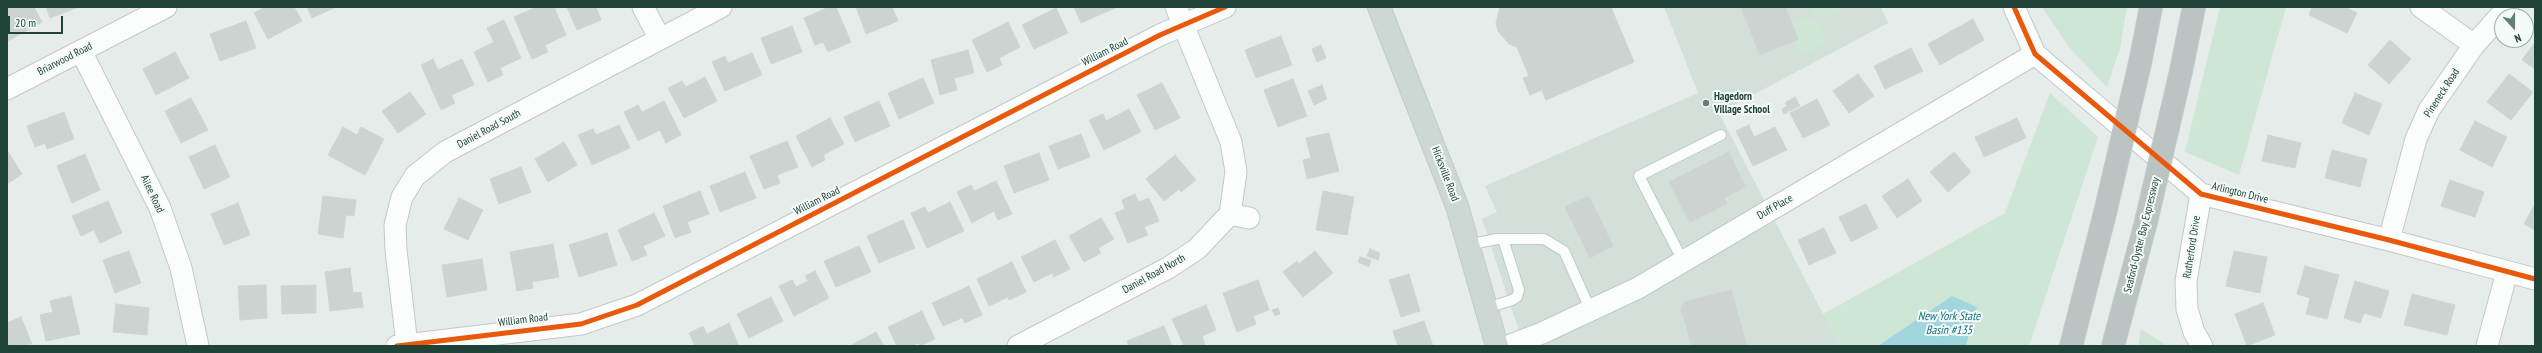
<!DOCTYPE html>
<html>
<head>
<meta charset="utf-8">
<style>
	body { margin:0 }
	#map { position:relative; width:2542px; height:353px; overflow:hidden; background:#e6ece9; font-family:"PT Sans Narrow",sans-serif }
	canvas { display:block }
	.frame { position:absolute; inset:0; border:8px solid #204339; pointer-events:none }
	.north { position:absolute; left:2494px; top:8px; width:40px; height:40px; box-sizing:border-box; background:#f4faf7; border:1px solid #9fb1ab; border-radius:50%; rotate:159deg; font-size:11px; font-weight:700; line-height:16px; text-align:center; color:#204339 }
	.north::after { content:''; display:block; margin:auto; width:14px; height:18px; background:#657e77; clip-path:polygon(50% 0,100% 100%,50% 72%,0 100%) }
	.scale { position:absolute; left:8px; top:16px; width:55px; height:18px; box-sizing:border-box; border:2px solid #204339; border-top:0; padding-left:5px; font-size:12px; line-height:14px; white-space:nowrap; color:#204339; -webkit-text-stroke:3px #f4faf7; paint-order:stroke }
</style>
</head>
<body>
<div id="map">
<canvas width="2542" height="353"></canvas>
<div class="frame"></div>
<div class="north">N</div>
<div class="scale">20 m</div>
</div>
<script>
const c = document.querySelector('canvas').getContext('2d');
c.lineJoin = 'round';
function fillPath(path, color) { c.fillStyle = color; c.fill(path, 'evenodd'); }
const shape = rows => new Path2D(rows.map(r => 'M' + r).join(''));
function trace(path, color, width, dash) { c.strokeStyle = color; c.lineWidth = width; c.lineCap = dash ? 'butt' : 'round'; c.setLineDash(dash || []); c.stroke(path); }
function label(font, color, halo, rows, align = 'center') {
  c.font = font + ' "PT Sans Narrow",sans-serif'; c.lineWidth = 4; c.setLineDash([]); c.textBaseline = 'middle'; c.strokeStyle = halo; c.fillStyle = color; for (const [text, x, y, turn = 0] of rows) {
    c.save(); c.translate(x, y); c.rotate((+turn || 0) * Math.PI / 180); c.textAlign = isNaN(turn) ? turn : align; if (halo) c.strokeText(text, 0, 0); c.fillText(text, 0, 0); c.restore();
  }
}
const built = shape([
	[1664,7,1881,7,1888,23,1719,113,1836,339,1837,346,1524,346,1482,219,1497,212,1485,186,1698,93]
]);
const green = shape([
	[1809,7,1844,7,1830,18,1816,15],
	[2042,7,2127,7,2120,48,2107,87,2069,47],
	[2220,7,2286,7,2239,175,2185,152],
	[1808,17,1812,21,1820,23,1828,41,1801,57,1794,41,1798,39,1792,24],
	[2050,93,2098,137,2029,346,1837,346,1823,314,2005,213],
	[2141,329,2167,346,2138,346]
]);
const water = shape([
	[1952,296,1977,307,1966,346,1878,346]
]);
const building = shape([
	[9,7,34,7,42,22,8,41,7,8,9,7],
	[46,7,79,7,50,18,46,7],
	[265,7,294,7,302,21,268,39,254,13,265,7],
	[307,7,336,7,312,18,307,7],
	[537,7,554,7,566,35,545,45,548,52,532,59,514,17,537,7],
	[567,7,596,7,601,20,577,30,567,7],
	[829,7,836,7,851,42,828,52,823,42,815,45,804,18,829,7],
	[856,7,892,7,898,21,866,34,856,7],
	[1074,7,1117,7,1081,23,1074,7],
	[1500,7,1611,7,1634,62,1546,100,1542,90,1530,95,1523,78,1529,76,1517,47,1509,44,1498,31,1496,23,1500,7],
	[1741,7,1785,7,1798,39,1760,55,1741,7],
	[2312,7,2345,7,2357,13,2347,33,2309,15,2312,7],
	[1056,8,1068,33,1034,49,1022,25,1056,8],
	[1973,19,1984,40,1940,65,1928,44,1973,19],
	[504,20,521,58,500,68,503,75,488,82,474,52,494,42,487,28,504,20],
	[246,21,256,48,220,61,210,34,246,21],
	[1008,22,1020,47,999,58,1002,65,987,72,972,40,1008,22],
	[792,26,802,52,771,64,761,38,792,26],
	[1281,36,1292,65,1256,78,1245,50,1281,36],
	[2390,40,2411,59,2389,84,2368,65,2390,40],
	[2535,42,2535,69,2522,60,2535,42],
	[1321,45,1326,58,1317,62,1312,49,1321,45],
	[1911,48,1923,71,1885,89,1874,66,1911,48],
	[968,50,974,73,954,78,957,90,940,95,931,60,968,50],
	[175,52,189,78,156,95,143,69,175,52],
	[752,53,762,75,725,91,712,62,725,56,728,63,752,53],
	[433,59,438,70,462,59,474,85,451,95,455,103,441,110,421,65,433,59],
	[1858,74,1874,96,1849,113,1833,91,1858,74],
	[2509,74,2533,92,2511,120,2487,102,2509,74],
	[705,77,717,101,684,118,668,88,682,81,686,87,705,77],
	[923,78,934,103,899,119,888,93,923,78],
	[1293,79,1307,116,1278,127,1264,90,1293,79],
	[1162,83,1180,118,1155,130,1137,95,1162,83],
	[1322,85,1327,99,1314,105,1308,91,1322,85],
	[410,92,426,114,398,133,382,111,410,92],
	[2355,93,2382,104,2369,135,2342,123,2355,93],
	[1795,97,1800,106,1790,111,1785,103,1795,97],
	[191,98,208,130,181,143,165,111,191,98],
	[1817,99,1830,125,1803,138,1790,113,1817,99],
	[664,101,681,135,666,143,660,130,638,141,624,112,638,105,642,112,664,101],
	[879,101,890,126,855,142,844,117,879,101],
	[1787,106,1789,111,1784,114,1782,109,1787,106],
	[1129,109,1141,132,1104,150,1089,120,1103,114,1106,121,1129,109],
	[64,112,74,139,47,149,45,143,35,147,27,126,64,112],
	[830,118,844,144,823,155,825,160,812,167,796,136,830,118],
	[2017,118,2026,138,1984,157,1975,137,2017,118],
	[2475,121,2507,137,2492,167,2460,150,2475,121],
	[619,125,630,148,592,165,578,135,593,129,596,135,619,125],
	[1749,125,1754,137,1775,127,1787,150,1753,166,1736,131,1749,125],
	[343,127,357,135,361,127,384,139,365,175,328,155,343,127],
	[1329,133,1339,171,1307,179,1303,160,1311,158,1306,138,1329,133],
	[1081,134,1090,157,1058,169,1049,146,1081,134],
	[2268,135,2301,143,2295,168,2262,161,2268,135],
	[787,141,798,167,777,175,780,183,764,189,750,156,787,141],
	[564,142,577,165,548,182,535,159,564,142],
	[215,145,230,177,204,189,189,157,215,145],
	[7,150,22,174,7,184,7,150],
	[2332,150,2367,159,2360,187,2325,178,2332,150],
	[1729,152,1745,187,1724,198,1727,204,1690,222,1669,182,1729,152],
	[1954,152,1971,172,1948,192,1930,172,1954,152],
	[1039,153,1049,180,1014,193,1004,166,1039,153],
	[85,154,100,190,72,203,57,166,85,154],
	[1175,155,1196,180,1181,192,1179,189,1164,201,1146,179,1175,155],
	[521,167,531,192,499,204,490,179,521,167],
	[745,172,756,198,720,212,710,186,745,172],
	[1908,179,1922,201,1897,218,1882,196,1908,179],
	[2450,180,2484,192,2475,217,2441,206,2450,180],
	[996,181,1012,214,998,220,994,211,972,223,957,192,971,185,974,191,996,181],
	[700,191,709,214,687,222,691,232,675,238,663,206,700,191],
	[1323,191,1354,197,1347,235,1316,230,1323,191],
	[1135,194,1139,202,1149,198,1159,221,1144,227,1148,235,1128,243,1115,213,1125,209,1122,200,1135,194],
	[323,196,356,200,354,216,346,215,343,238,318,234,323,196],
	[1589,196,1613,246,1590,258,1565,207,1589,196],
	[459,198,483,210,468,240,444,229,459,198],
	[108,201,122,233,100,243,94,230,81,236,72,216,108,201],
	[950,202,964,231,927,248,911,213,925,207,928,213,950,202],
	[238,203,250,235,224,245,211,214,238,203],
	[1866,204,1878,228,1851,242,1839,217,1866,204],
	[2535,204,2535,230,2524,224,2535,204],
	[654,213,665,236,643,246,647,255,632,261,618,230,654,213],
	[1101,218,1114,239,1098,248,1101,253,1084,262,1069,236,1101,218],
	[903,220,915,248,879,263,867,236,903,220],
	[1824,228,1836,253,1809,265,1798,240,1824,228],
	[607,233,617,265,579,277,569,245,607,233],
	[1055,240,1070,269,1054,277,1052,273,1034,282,1021,257,1055,240],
	[553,244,559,277,532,282,533,288,517,291,510,252,553,244],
	[859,246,871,272,836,287,824,261,859,246],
	[1370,249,1380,253,1378,260,1367,256,1370,249],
	[129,251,141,283,115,293,103,260,129,251],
	[1315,251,1333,273,1303,297,1283,272,1297,261,1299,264,1315,251],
	[2234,251,2267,257,2260,293,2226,286,2234,251],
	[1360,257,1371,260,1369,267,1358,262,1360,257],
	[482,259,487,290,447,297,442,265,482,259],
	[1012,262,1026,292,1009,300,1008,297,989,306,977,279,1012,262],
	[2305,266,2339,275,2327,319,2306,314,2310,298,2297,294,2305,266],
	[350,268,353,293,361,292,363,307,330,311,325,272,350,268],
	[815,271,829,298,794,316,779,286,792,280,796,287,808,281,805,276,815,271],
	[1409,274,1420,311,1401,317,1389,280,1409,274],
	[1258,280,1269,310,1253,316,1256,324,1237,332,1223,293,1258,280],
	[2355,281,2389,291,2381,318,2364,313,2360,323,2344,318,2355,281],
	[266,285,267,318,240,320,238,286,266,285],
	[316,285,316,313,282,314,281,286,316,285],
	[969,286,982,315,965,323,962,318,943,326,932,303,969,286],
	[1731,290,1747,346,1692,346,1681,309,1684,302,1731,290],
	[2412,294,2455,305,2447,335,2404,325,2412,294],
	[71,296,80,334,46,341,40,315,53,312,50,301,71,296],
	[771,297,783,321,749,338,737,314,771,297],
	[2263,303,2275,335,2247,346,2235,314,2263,303],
	[116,304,149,308,147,335,113,332,116,304],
	[1206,305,1216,330,1202,336,1205,345,1184,346,1172,319,1206,305],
	[1278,308,1280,314,1275,316,1272,310,1278,308],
	[922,311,935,339,920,346,918,343,912,346,897,346,888,327,922,311],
	[21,317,32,344,7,346,7,323,21,317],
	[1424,321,1433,346,1398,346,1393,331,1424,321],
	[729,323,739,346,695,346,689,333,703,326,707,334,729,323],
	[1164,326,1172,346,1129,346,1127,341,1164,326],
	[876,332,884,346,850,346,876,332]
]);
const service = shape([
	[1467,245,1497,239,1544,239,1564,251,1591,311],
	[1683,261,1639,176,1721,135],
	[1487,308,1512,300,1517,297,1519,290,1503,239]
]);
const minor = shape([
	[643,7,660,39],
	[2014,7,2035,54,2201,194,2389,240,2535,279],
	[2421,7,2474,45],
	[81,51,160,208,181,268,198,346],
	[7,89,166,7],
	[2201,194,2186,281,2187,309,2194,332,2202,346],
	[1230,214,1249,218],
	[2389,240,2416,139,2429,110,2474,45,2508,7],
	[407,345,396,250,395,225,402,197,415,176,445,152,721,7],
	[397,346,581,324,637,305,1160,35,1225,7],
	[1018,346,1168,268,1197,249,1230,214,1236,172,1231,142,1176,7],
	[1508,346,1542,333,1638,288,2035,54],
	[2487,346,2507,272]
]);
const primary = shape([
	[1379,7,1457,206,1497,346]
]);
const motorway = shape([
	[2140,63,2151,7],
	[2181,71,2194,7],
	[2071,346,2105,213],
	[2113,346,2146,222]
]);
const motorwayBridge = shape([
	[2105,213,2140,63],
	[2146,222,2181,71]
]);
const cycleway = shape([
	[2014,7,2035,54,2201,194,2389,240,2535,279],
	[397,346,581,324,637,305,1160,35,1225,7]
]);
const markers = [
	[1706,103,4,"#657e77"]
];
const streetNames = [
	["William Road",1105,52,-27],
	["Briarwood Road",65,59,-27],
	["Pineneck Road",2442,93,-57],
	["Daniel Road South",489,129,-28],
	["Hicksville Road",1445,174,69],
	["Arlington Drive",2240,193,14],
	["Ailee Road",152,194,65],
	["William Road",817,201,-27],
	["Duff Place",1775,207,-30],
	["Seaford-Oyster Bay Expressway",2142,235,-76],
	["Rutherford Drive",2192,247,-81],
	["Daniel Road North",1154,274,-29],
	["William Road",523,320,-7]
];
const poiNames = [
	["Hagedorn",1714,97],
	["Village School",1714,110]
];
const waterNames = [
	["New York State",1949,317],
	["Basin #135",1949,331]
];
fillPath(built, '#d3dfd9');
fillPath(green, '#cee6d5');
fillPath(water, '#a2d6de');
fillPath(building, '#ccd3d0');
trace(building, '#ced5d2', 1);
trace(service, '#c3c9c6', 12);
trace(minor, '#c3c9c6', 23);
trace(primary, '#c1cbc8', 24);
trace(motorway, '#c1cbc8', 24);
trace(service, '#fbfcfc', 10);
trace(minor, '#fbfcfc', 21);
trace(primary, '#cdd8d5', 22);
trace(motorway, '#bbc4c2', 22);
trace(motorwayBridge, '#c1cbc8', 24, []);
trace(motorwayBridge, '#bbc4c2', 22);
trace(cycleway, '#e8590c', 5);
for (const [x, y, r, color] of markers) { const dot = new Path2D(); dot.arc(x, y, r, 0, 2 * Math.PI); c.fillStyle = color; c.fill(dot); trace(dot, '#f4faf7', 1.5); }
label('11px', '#204339', '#f4faf7', streetNames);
label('bold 11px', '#204339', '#f4faf7', poiNames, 'left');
label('italic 12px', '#127386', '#f4faf7', waterNames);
</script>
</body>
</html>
